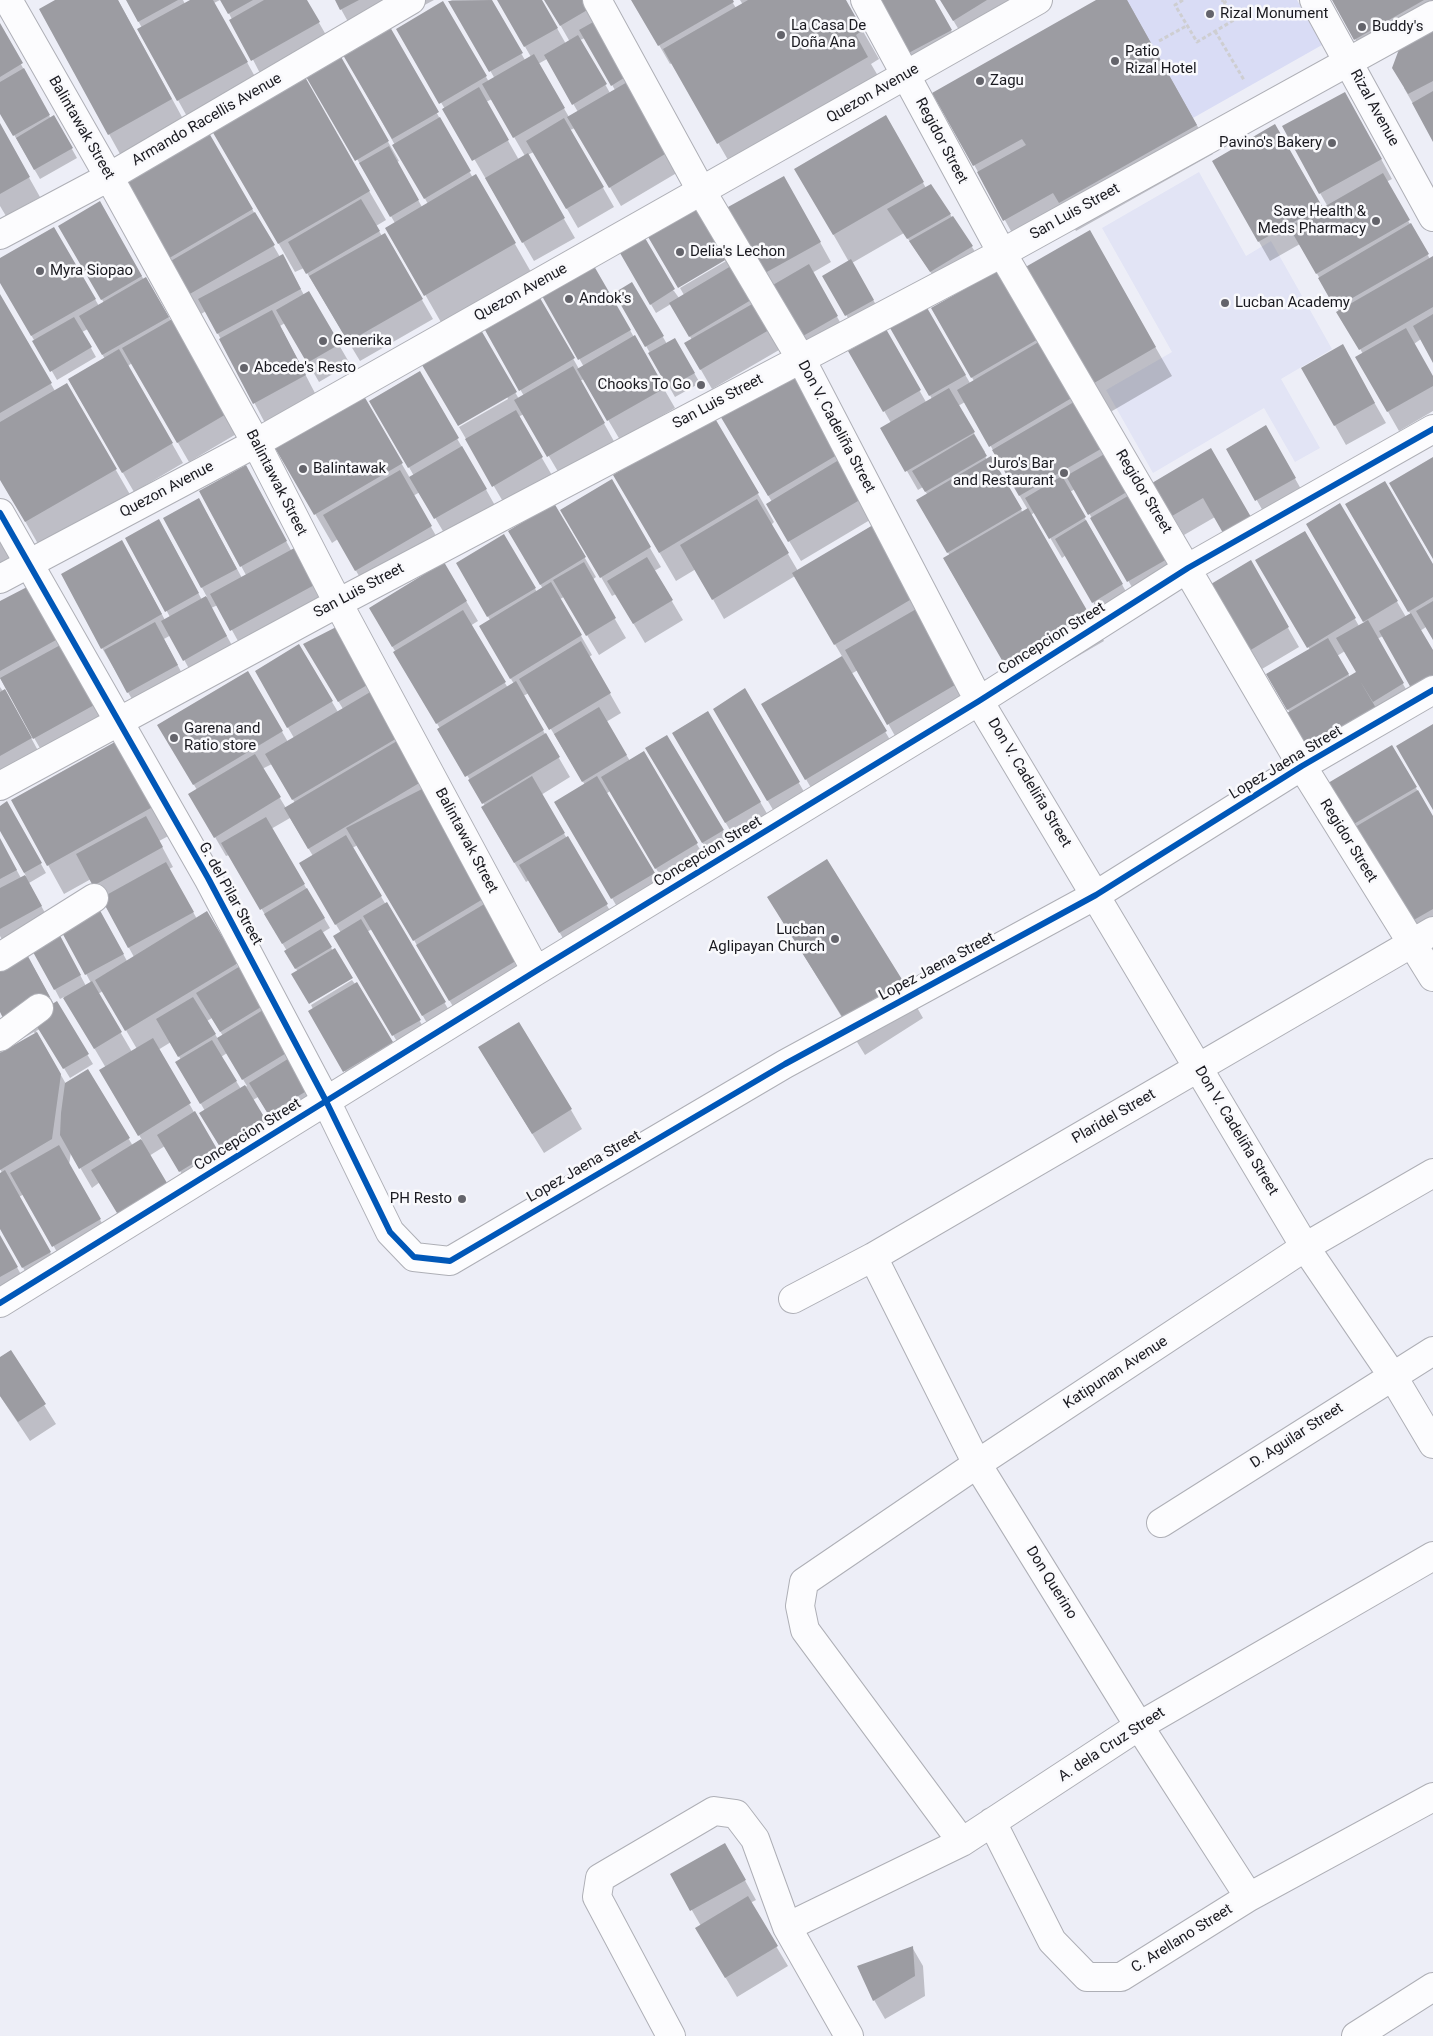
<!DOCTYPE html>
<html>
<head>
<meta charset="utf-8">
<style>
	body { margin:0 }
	canvas { display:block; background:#edeef7 }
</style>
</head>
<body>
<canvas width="1433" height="2036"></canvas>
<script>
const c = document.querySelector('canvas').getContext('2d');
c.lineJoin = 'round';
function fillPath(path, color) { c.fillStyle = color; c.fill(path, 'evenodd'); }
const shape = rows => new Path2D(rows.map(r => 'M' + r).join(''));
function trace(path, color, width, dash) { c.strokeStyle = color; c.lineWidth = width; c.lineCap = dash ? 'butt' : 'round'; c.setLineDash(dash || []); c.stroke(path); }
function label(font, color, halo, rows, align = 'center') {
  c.font = font + ' Roboto,sans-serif'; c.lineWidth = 5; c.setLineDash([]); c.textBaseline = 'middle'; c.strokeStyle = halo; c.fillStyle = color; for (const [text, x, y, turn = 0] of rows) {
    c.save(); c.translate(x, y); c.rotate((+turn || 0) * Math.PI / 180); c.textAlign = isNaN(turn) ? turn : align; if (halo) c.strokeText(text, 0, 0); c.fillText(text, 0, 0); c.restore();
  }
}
const built = shape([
	[1199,172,1246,256,1271,241,1332,349,1281,379,1320,448,1295,462,1264,408,1153,473,1106,390,1172,352,1102,228]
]);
const green = shape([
	[1127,0,1297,0,1322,45,1193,118]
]);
const shadow = shape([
	[58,0,118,0,188,128,125,163,109,134],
	[127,0,183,0,185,4,192,0,220,0,214,3,258,82,189,120,139,30,142,28],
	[222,0,306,0,330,42,263,79],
	[336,0,392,0,352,29],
	[398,0,434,0,406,15],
	[452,0,490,0,525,60,531,57,498,0,541,0,566,44,570,42,546,0,582,0,680,171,621,206,575,128,570,130,614,207,578,228,534,152,527,155,575,238,534,261,398,29,443,3,489,82,495,79,450,1],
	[585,38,615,90,610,93,580,40],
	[547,59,578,112,569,117,538,64],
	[492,99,525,156,519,160,486,102],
	[633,0,731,0,736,8,743,5,740,0,845,0,879,59,871,64,884,86,735,172,672,63,670,64],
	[872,0,934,0,962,50,913,76],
	[941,0,1015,0,965,40],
	[1099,0,1127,0,1213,154,1076,231,1065,212,1016,240,934,93],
	[1333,0,1433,0,1433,21,1366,58],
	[0,26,51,119,54,117,77,158,40,179,0,111],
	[1433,27,1433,139,1404,88],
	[390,29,473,178,476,176,531,272,442,324,387,228,395,223,307,75,339,56,399,161,397,162,422,207,428,204,345,56],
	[304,79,386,220,376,226,382,236,384,234,433,319,360,361,304,268,295,272,214,131],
	[1356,113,1392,179,1386,182,1430,259,1433,258,1433,360,1421,339,1414,344,1433,378,1433,411,1399,431,1357,357,1363,354,1300,244,1270,261,1213,161,1275,125,1323,209,1328,207,1320,193],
	[885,117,926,188,931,186,978,256,936,280,904,233,852,263,879,310,852,325,824,276,849,262,796,169],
	[0,126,40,197,6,216,0,206],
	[209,135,280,257,293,275,304,295,309,293,350,364,319,382,285,323,280,326,316,395,265,423,206,311,201,314,124,184],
	[795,197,831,262,812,273,848,336,808,359,757,278],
	[99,203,144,280,146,279,238,433,189,462,132,363,128,366,183,463,134,492,69,380,105,359,88,329,82,332,96,357,57,380,0,281,0,260,54,229,99,306,104,303,60,226],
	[1089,232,1172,376,1107,414,1024,269],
	[621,253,674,291,679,298,684,295,680,288,731,258,737,279,779,350,712,389,686,344,692,340,671,304,656,313],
	[594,268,675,408,620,440,584,379,580,381,615,443,560,475,524,414,518,417,553,477,505,505,459,427,508,399,480,332,519,399,524,396,486,331,540,300,579,369,584,367,543,296],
	[999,270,1187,574,1140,601,1075,489,1070,492,1133,604,1104,621,1066,555,1062,558,1035,512,1031,515,1104,641,1020,690,944,559,950,556,918,500,927,494,923,487,918,490,882,428,891,423,850,351,885,330,926,402,932,399,892,328,926,308,970,383,974,381,932,309],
	[965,402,1028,510,1023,513,991,457,987,460,983,452,985,452,958,406],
	[632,284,667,344,675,340,700,383,675,397,616,293],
	[0,296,55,391,67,385,132,498,42,551,0,477],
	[1342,346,1386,423,1346,445,1303,369],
	[793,371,880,514,801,561,779,524,772,502,721,414],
	[420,373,497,509,447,538,420,492,413,496,442,546,367,590,338,539,332,543,277,448,363,398,410,478,414,476,371,401],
	[1266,427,1306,498,1268,520,1228,449],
	[1211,450,1215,517,1184,535,1154,484],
	[614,475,758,494,774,522,771,525,798,571,872,526,970,702,899,743,858,670,851,674,902,760,823,808,762,705,843,658,795,576,724,619,696,569,676,581],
	[611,481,661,567,654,571,683,620,645,643,616,594,612,596,562,510],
	[256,487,291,550,328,603,243,650,218,605,211,608,238,656,195,680,171,635,164,639,188,685,139,711,102,648,133,561,165,620,170,617,127,538,170,540,202,600,207,597,164,518,210,519,242,578,246,575,201,492],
	[554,505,596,577,592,580,626,638,599,655,564,597,560,599,592,655,589,657,621,713,606,722,630,761,643,753,708,863,667,887,610,791,606,794,665,893,623,917,556,802,585,785,529,693,523,696,570,777,541,795,618,924,571,952,529,880,526,882,493,827,485,806,370,608,444,564,478,621,470,626,508,688,514,684,480,626,490,620,457,563,503,536,537,592,543,589,510,531],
	[1340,505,1406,617,1411,615,1347,505,1433,566,1433,638,1426,627,1420,631,1433,653,1433,701,1383,636,1377,639,1414,703,1383,722,1290,713,1268,675,1310,650,1257,560,1305,532,1359,626,1365,623,1307,524],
	[1345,651,1358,673,1350,677,1337,656],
	[0,535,18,566,0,577],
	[1250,562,1299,647,1262,669,1213,585],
	[0,602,37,608,107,724,45,757,0,678],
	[340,626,431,802,429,803,530,979,461,1020,358,845,352,848,456,1022,434,1035,372,929,367,932,431,1040,405,1055,335,937,341,933,300,864,313,856,290,818,271,829,330,928,322,933,333,951,298,972,286,952,287,951,229,855,226,856,190,794,197,790,159,725,248,673,288,742,294,738,256,672,299,646,338,712,343,709,316,664],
	[272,764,295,803,286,808,262,769],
	[0,687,16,710,42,758,0,782],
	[745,690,810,802,779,820,714,709],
	[707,712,772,822,737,842,673,733],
	[122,740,174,833,159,841,173,867,169,869,197,919,207,913,314,1099,274,1123,258,1097,253,1100,276,1140,232,1166,201,1113,205,1111,177,1062,181,1060,171,1042,158,1050,227,1169,192,1191,165,1146,149,1156,180,1208,132,1237,100,1182,92,1188,71,1152,69,1165,111,1239,65,1266,24,1194,19,1197,61,1272,34,1287,0,1227,0,1174,2,1173,0,1169,0,1022,12,1043,1,1052,2,1053,35,1034,34,1032,18,1041,0,1010,34,968,54,1004,56,1003,93,1064,70,1078,40,1029,36,1031,66,1084,88,1071,133,1146,142,1140,101,1071,106,1068,64,997,60,999,30,943,61,939,86,986,91,983,61,927,108,926,127,961,134,957,91,879,64,894,48,865],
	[103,991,137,1049,132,1052,98,994],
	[212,1018,223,1036,218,1039,207,1021],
	[227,1053,247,1086,241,1089,221,1057],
	[658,768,723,831,734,850,714,862],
	[1325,787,1416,788,1433,819,1433,947,1423,953],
	[7,803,46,873,29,883,52,926,8,950,0,936,0,840,21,878,26,876,0,829,0,807],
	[768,897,902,981,923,1018,865,1055],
	[352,980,355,984,357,983,403,1062,356,1090,309,1011,313,1009,311,1005],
	[491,1067,571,1110,582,1129,544,1153],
	[0,1237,28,1287,0,1300],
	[10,1351,56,1424,30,1441,0,1396,0,1358],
	[725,1845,756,1900,750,1903,788,1966,737,1997,708,1948,701,1926,671,1874],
	[912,1947,923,1966,925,1996,885,2019,874,2000]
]);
const building = shape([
	[55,0,118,0,172,99,108,135,39,9],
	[126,0,178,0,138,22],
	[190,0,213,0,248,62,177,101,137,29],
	[220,0,253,0,228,14],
	[264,0,307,0,320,22,251,61,229,20],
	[335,0,359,0,340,10],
	[492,0,523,53,489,72,448,1],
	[497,0,542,0,558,28,524,47],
	[544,0,583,0,589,9,560,26],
	[631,0,733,0,734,2,658,46],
	[748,0,846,0,863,30,856,35,868,57,717,144,663,49],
	[870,0,935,0,952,30,901,57],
	[940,0,987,0,953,21],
	[1096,0,1127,0,1197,125,1059,203,1053,193,1003,221,977,172,1026,145,1022,139,973,166,932,93],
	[1332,0,1424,0,1354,40],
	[443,1,487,76,439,104,396,29],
	[595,21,627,76,611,86,579,30],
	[0,23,23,63,0,77],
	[1433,25,1433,81,1408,94,1392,68,1401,44],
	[390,27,439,112,392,139,343,55],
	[578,35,607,84,572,105,544,55],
	[534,54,565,108,513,138,482,84],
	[340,55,389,141,355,161,305,75],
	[24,68,50,115,13,136,0,114,0,82],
	[305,77,370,191,278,244,212,131],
	[629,81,670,151,609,188,567,117],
	[479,87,509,140,472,161,442,109],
	[1433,91,1433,142,1412,103],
	[1345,92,1382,159,1319,194,1282,126],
	[54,115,73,148,34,170,16,138],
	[886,115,924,182,833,235,794,169],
	[440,117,471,171,424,199,392,145],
	[564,118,604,187,566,209,526,141],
	[0,123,30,177,0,194],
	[1275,124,1322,206,1258,242,1212,161],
	[209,133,253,209,166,260,123,183],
	[389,146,419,200,390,217,359,163],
	[528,153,565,218,522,243,485,178],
	[1383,173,1410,220,1316,274,1289,227],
	[476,174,516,243,424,296,385,228],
	[784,176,821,242,756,278,719,212],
	[931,184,951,214,907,239,887,209],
	[698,198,732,256,678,288,644,230],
	[361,199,380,231,306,274,288,242],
	[100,201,142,276,101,300,58,226],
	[255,212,275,245,188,295,169,262],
	[953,216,973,246,930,272,909,241],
	[1411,223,1429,254,1335,308,1318,278],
	[54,227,96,299,31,336,0,283,0,258],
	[1090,230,1156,347,1089,386,1022,269],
	[385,233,423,299,348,342,309,276],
	[645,238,675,289,650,305,620,253],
	[283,254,301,289,217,334,198,299],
	[1433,256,1433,307,1359,350,1336,312],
	[851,259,874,300,845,316,822,276],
	[809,264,838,316,796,340,766,289],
	[594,266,631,330,578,360,542,296],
	[731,266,751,300,689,337,669,303],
	[1000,269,1040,338,971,378,931,308],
	[146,277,169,317,102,355,79,316],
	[632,282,664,336,645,347,614,293],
	[309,291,340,344,307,363,276,310],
	[0,294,52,383,0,413],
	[540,298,575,358,519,391,485,330],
	[754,303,769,330,700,370,684,343],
	[926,306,966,375,929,396,890,328],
	[272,310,306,375,253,404,219,339],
	[1433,314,1433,363,1413,326],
	[74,317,92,347,50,372,32,341],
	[174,318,228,413,177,443,122,348],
	[1406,328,1433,376,1433,386,1387,412,1355,357],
	[886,329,921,390,883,412,848,351],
	[481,330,517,392,458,426,422,365],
	[635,335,665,388,607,421,577,369],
	[675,338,695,373,668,388,648,353],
	[1042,340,1075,396,989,447,957,390],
	[1343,344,1375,403,1334,426,1301,368],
	[119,349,173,443,122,473,68,379],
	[573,366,605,423,547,457,514,400],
	[793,369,842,452,768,496,719,414],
	[420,371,459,438,408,468,369,401],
	[67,383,117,469,25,522,0,480,0,422],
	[949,388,975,432,905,472,880,428],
	[364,396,403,463,314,515,275,448],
	[1079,399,1106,446,1019,496,992,450],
	[516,410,543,457,492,487,465,439],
	[713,415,759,493,659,553,613,475],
	[1266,425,1296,478,1255,501,1226,449],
	[974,434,987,456,925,492,912,471],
	[462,446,487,489,434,519,409,477],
	[1211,448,1251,517,1223,533,1203,498,1172,516,1152,483],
	[1108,452,1130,490,1088,515,1066,476],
	[847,455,870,494,788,542,766,504],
	[991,456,1022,509,947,553,916,500],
	[1433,457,1433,559,1389,483],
	[246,465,287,541,240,567,199,491],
	[400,470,432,526,355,571,323,515],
	[1062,476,1086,517,1049,539,1025,498],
	[612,479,651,547,600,578,560,510],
	[1385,481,1433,564,1433,597,1408,612,1345,504],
	[1140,489,1176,554,1127,582,1090,518],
	[199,498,237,569,201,588,163,518],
	[757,499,789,553,712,600,680,545],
	[554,503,586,557,540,585,508,531],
	[1340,503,1398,601,1363,622,1306,524],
	[1028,508,1088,612,1003,662,943,558],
	[159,519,199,593,165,612,125,538],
	[1086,520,1123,584,1092,603,1055,539],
	[873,525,915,597,834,645,792,573],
	[1305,531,1356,618,1307,648,1255,560],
	[504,534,536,588,487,617,456,563],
	[122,540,162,614,101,649,61,574],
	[298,546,318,583,230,631,210,594],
	[647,557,673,600,633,624,607,581],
	[1251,560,1289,627,1249,651,1211,584],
	[444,562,467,601,392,647,369,608],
	[584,562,616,618,586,636,553,580],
	[551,582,582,635,510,679,479,626],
	[27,587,56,640,0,671,0,601],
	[206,596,227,636,183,661,161,621],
	[1433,601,1433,640,1416,611],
	[918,608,960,682,887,725,845,650],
	[463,610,506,682,436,724,393,652],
	[1411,613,1433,650,1433,675,1411,688,1379,631],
	[1368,620,1404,683,1373,702,1360,681,1376,708,1308,748,1287,713,1356,672,1336,638],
	[155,622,178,665,127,693,104,650],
	[340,625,369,684,338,702,303,644],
	[1328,638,1349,674,1287,710,1266,674],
	[581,641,611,693,549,730,519,679],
	[64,643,96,704,33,739,0,678],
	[299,644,333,701,287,728,255,671],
	[842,656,887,731,805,780,761,704],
	[248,671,283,731,193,785,157,725],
	[516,681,544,730,465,777,437,729],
	[745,688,800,782,767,801,713,709],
	[5,689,32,738,0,756,0,692],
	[372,691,399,737,292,800,265,754],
	[599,707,627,755,582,782,554,734],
	[708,711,761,802,725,823,672,733],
	[1433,724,1433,810,1396,746],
	[546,733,560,757,482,804,468,780],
	[667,735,724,830,702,843,645,748],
	[122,738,158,804,47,866,11,800],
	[397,741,421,782,308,849,284,808],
	[1392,745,1417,787,1347,828,1323,786],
	[644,751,698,843,655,869,601,777],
	[255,754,281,797,214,838,188,794],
	[532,776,565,833,514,863,481,807],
	[597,776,655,873,611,899,554,802],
	[422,789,483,899,413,941,346,828],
	[1418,790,1433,816,1433,909,1405,925,1350,830],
	[7,801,42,863,24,873,0,831,0,806],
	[146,816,163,847,93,886,76,854],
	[266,817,305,884,260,910,221,843],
	[346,835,382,896,335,925,299,863],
	[568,836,608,904,559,933,519,865],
	[0,838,17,870,0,879],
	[827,859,903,981,843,1018,767,897],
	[166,862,194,912,128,948,101,898],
	[25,875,42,906,0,929,0,888],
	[307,888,325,918,282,944,264,914],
	[387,902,446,1002,422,1016,363,916],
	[486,903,519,959,449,1001,416,945],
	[97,905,124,954,85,975,59,927],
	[207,911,238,963,125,1031,95,980],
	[361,919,421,1020,392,1036,333,936],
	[56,928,81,975,54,990,28,943],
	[321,929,332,947,295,969,284,951],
	[23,947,50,997,5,1022,0,1012,0,960],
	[335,948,353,978,309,1004,291,974],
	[242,965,266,1004,220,1032,196,993],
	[92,981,122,1032,94,1049,63,998],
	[357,982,393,1042,343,1072,308,1011],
	[193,997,216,1034,178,1057,156,1019],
	[57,1001,89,1054,63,1069,31,1017],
	[263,1010,288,1052,242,1080,217,1038],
	[519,1022,572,1109,532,1134,478,1047],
	[37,1032,61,1074,52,1139,0,1170,0,1053],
	[153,1038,191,1103,138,1136,99,1070],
	[212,1040,237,1081,200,1104,175,1062],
	[291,1057,310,1089,268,1114,249,1083],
	[88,1069,130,1138,79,1169,60,1135,61,1113,65,1083],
	[245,1085,266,1120,220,1147,199,1113],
	[195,1111,217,1149,179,1172,157,1135],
	[141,1139,170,1188,120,1218,91,1170],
	[59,1145,101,1219,52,1247,10,1173],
	[5,1170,51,1252,22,1268,0,1229,0,1173],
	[0,1235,18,1267,0,1277],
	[11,1350,46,1404,18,1422,0,1396,0,1357],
	[725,1843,746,1880,690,1911,670,1874],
	[748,1896,778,1946,725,1978,695,1928],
	[913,1946,915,1976,873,2001,857,1966]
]);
const path = shape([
	[1183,0,1175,5,1197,42,1234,20,1222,0],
	[1223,3,1229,0],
	[1215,31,1244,80],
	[1159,41,1188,25]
]);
const minor = shape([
	[8,0,109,177,256,443,338,603,536,971],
	[597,0,702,192,801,359,979,701,1305,1247,1392,1375,1433,1444],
	[865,0,1002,253,1302,766,1433,977],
	[0,235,109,177,411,0],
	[0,513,208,878,326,1101,390,1232,414,1257,450,1261,785,1064,1096,895,1302,766,1433,690],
	[0,786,338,603,1002,253,1433,15],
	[0,957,94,898],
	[0,1037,39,1008],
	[873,1257,977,1464,1139,1726,1249,1897],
	[793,1299,873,1257,1433,931],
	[0,1303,536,971,979,701,1188,568,1433,429],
	[1161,1523,1433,1351],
	[992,1822,1052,1941,1087,1977,1121,1977,1249,1897,1433,1797],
	[962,1842,805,1630,800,1606,804,1582,977,1464,1305,1247,1433,1173],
	[787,1927,962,1842,1139,1726,1433,1556],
	[671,2036,597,1897,600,1878,714,1811,736,1814,755,1839,787,1927,849,2036],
	[1356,2036,1433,1987]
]);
const major = shape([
	[1314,0,1433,217],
	[0,579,256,443,1038,0]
]);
const cycleway = shape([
	[0,513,208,878,326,1101,390,1232,414,1257,450,1261,785,1064,1096,895,1302,766,1433,690],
	[0,1303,536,971,979,701,1188,568,1433,429]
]);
const markers = [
	[1210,14,5,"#64646b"],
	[1362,27,5,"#64646b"],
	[781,35,5,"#64646b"],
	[1115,61,5,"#64646b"],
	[980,81,5,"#64646b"],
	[1332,143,5,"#64646b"],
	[1376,221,5,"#64646b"],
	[680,252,5,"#64646b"],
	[40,271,5,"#64646b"],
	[569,299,5,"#64646b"],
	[1225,303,5,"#64646b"],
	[323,341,5,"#64646b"],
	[244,368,5,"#64646b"],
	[701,385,5,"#64646b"],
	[303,469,5,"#64646b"],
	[1064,473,5,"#64646b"],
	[174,738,5,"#64646b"],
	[835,939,5,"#64646b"],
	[462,1199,5,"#64646b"]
];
const poiNames = [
	["Rizal Monument",1220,14],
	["La Casa De",791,26],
	["Doña Ana",791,43],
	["Buddy's",1372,27],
	["Patio",1125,52],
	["Rizal Hotel",1125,69],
	["Zagu",990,81],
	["Pavino's Bakery",1322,143,"right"],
	["Save Health &",1366,212,"right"],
	["Meds Pharmacy",1366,229,"right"],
	["Delia's Lechon",690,252],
	["Myra Siopao",50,271],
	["Andok's",579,299],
	["Lucban Academy",1235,303],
	["Generika",333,341],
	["Abcede's Resto",254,368],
	["Chooks To Go",691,385,"right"],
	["Juro's Bar",1054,464,"right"],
	["and Restaurant",1054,481,"right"],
	["Balintawak",313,469],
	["Garena and",184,729],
	["Ratio store",184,746],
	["Lucban",825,930,"right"],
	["Aglipayan Church",825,947,"right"],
	["PH Resto",452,1199,"right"]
];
const streetNames = [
	["Quezon Avenue",873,94,-30],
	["Rizal Avenue",1374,108,61],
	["Armando Racellis Avenue",207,120,-30],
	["Balintawak Street",81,128,60],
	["Regidor Street",941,141,62],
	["San Luis Street",1075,212,-29],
	["Quezon Avenue",521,293,-29],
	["San Luis Street",718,402,-28],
	["Don V. Cadeliña Street",836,427,62],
	["Balintawak Street",276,483,63],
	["Quezon Avenue",167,490,-28],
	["Regidor Street",1143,492,59],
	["San Luis Street",359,591,-28],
	["Concepcion Street",1052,639,-32],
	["Lopez Jaena Street",1286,763,-31],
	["Don V. Cadeliña Street",1029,783,59],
	["Balintawak Street",466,841,62],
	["Regidor Street",1348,841,58],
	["Concepcion Street",708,852,-31],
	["G. del Pilar Street",230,894,61],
	["Lopez Jaena Street",937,967,-28],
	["Plaridel Street",1114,1117,-30],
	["Don V. Cadeliña Street",1236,1131,59],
	["Concepcion Street",248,1135,-32],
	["Lopez Jaena Street",584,1167,-30],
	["Katipunan Avenue",1116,1373,-33],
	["D. Aguilar Street",1297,1436,-33],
	["Don Querino",1051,1583,58],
	["A. dela Cruz Street",1112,1745,-33],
	["C. Arellano Street",1182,1939,-32]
];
fillPath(built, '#e2e4f5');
fillPath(green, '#d9dcf5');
fillPath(shadow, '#0003');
fillPath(building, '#9c9ca2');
trace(minor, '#aeafb6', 30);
trace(major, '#aeafb6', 30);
trace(path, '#ceced1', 3, [4, 2.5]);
trace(minor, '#fcfcfe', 28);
trace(major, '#fcfcfe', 28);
trace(cycleway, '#0057b8', 6);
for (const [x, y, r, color] of markers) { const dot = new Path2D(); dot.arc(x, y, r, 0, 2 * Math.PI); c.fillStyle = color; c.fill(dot); trace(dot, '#f9f9fc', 2); }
label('15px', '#1a1a20', '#f9f9fc', poiNames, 'left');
label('15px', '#1a1a20', '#f9f9fc', streetNames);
</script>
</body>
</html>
